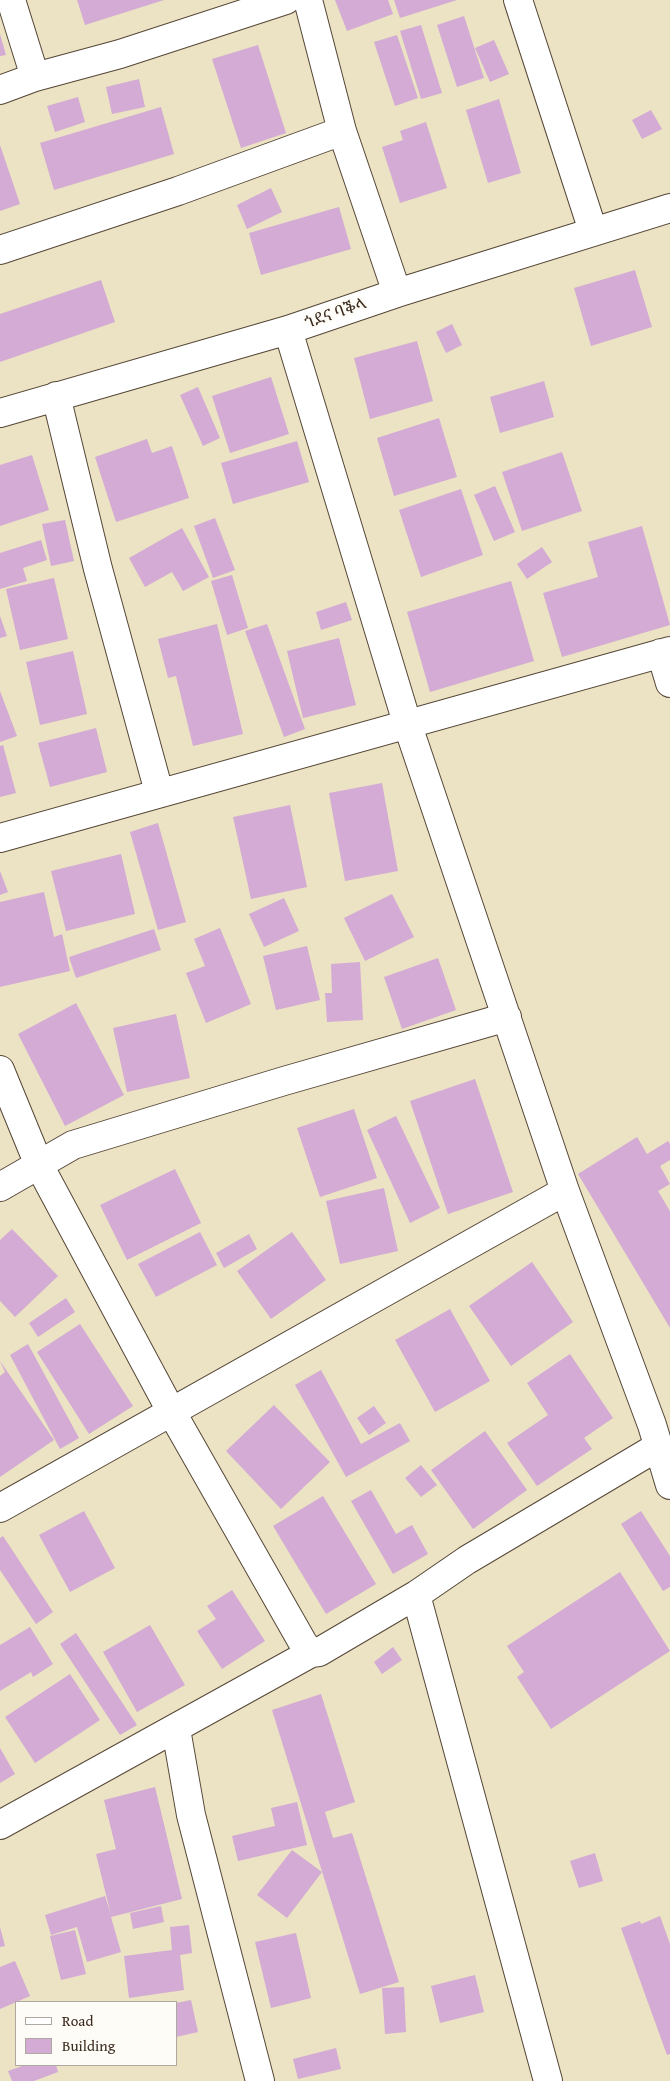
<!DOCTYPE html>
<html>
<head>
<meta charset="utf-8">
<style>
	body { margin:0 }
	#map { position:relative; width:670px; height:2081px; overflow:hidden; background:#ebe3c3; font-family:"Gentium Book Plus",serif }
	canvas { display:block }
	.legend { position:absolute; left:15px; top:2001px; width:162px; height:65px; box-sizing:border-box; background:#fdfcf7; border:1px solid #afa8a0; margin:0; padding:6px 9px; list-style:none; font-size:15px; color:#3b2a1e }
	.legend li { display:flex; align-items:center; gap:10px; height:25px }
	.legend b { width:25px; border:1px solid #afa8a0 }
</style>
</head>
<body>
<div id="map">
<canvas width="670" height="2081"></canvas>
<ul class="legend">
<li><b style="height:6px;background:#fff"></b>Road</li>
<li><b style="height:14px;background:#d3abd4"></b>Building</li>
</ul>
</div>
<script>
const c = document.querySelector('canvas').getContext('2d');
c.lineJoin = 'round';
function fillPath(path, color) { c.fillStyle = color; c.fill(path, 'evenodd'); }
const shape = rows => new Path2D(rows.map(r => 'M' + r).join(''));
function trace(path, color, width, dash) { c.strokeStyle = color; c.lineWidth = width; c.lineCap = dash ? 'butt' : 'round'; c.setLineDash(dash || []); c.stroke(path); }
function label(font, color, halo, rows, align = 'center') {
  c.font = font + ' "Gentium Book Plus","Noto Serif Ethiopic",serif'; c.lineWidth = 5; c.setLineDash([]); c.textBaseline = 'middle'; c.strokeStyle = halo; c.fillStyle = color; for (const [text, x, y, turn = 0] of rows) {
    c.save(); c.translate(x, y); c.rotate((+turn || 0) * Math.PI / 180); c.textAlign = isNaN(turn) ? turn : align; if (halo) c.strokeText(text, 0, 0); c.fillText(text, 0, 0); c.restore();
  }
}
const building = shape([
	[77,0,164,0,85,25],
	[335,0,388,0,393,14,347,31],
	[394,0,457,0,400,18],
	[464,16,484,78,457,87,437,25],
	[421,25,442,93,421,99,400,31],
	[0,34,6,55,0,56],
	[397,35,418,98,395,106,374,42],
	[494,40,509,74,490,82,475,48],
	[258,45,286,133,241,148,212,59],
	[139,79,145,107,112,114,106,87],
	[78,97,85,122,55,132,47,106],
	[499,99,521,173,488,183,466,110],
	[161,107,174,154,54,190,40,143],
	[651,110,662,129,642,139,632,120],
	[426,122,447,188,400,203,382,147,403,140,400,131],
	[0,145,20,204,0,211],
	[271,188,282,212,247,229,237,205],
	[339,207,351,249,261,275,249,233],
	[635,270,652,327,591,346,574,288],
	[101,280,115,322,0,362,0,314],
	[452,324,462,345,446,353,436,332],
	[417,341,433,401,370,419,354,358],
	[271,377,289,434,230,453,212,396],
	[544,381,554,417,500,433,490,397],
	[198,387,220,438,203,446,180,395],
	[439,418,457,477,394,496,377,438],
	[147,439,152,453,172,446,189,498,116,522,95,457],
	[297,441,309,482,233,504,221,463],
	[562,452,582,511,522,531,502,472],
	[32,455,49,510,0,526,0,465],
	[495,486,515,532,494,541,474,495],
	[461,489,483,555,421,577,399,510],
	[215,518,235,570,213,578,194,526],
	[65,520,74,561,51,566,42,524],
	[642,526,670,625,562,657,543,593,598,577,588,542],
	[182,528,209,577,183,591,172,572,145,587,129,558],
	[41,540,47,560,23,568,27,581,0,589,0,553],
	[542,547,552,562,527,579,517,564],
	[232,575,248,628,227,635,211,581],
	[54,578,68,639,20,650,6,589],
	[511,581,534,661,430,692,407,612],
	[346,602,352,620,321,630,316,612],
	[0,616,7,636,0,638],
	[217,624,243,734,193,746,176,676,168,678,158,639],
	[267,624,305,729,284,737,245,631],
	[339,638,356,705,303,718,287,651],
	[73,651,87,714,40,725,26,662],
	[0,691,17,736,0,742],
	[96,728,107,772,50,787,38,743],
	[3,745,16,793,0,797,0,746],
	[382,783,398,871,345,881,329,793],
	[290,805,307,887,251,899,233,817],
	[158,823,186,922,158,930,130,832],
	[121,854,135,914,66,931,51,871],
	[0,871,8,892,0,895],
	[44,892,54,937,62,934,70,971,0,987,0,902],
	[392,894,414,937,365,961,344,918],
	[284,898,299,931,264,947,249,914],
	[220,928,251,1004,206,1023,186,973,205,966,194,939],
	[154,929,161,950,76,978,69,957],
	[307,946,320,1000,276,1010,263,956],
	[438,958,456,1010,402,1029,384,977],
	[360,962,363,1020,327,1022,325,993,332,993,331,964],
	[76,1003,124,1095,65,1126,18,1034],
	[176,1014,190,1078,127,1092,113,1028],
	[475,1079,513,1192,448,1214,410,1101],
	[354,1109,377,1178,320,1197,297,1128],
	[396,1116,440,1208,410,1223,367,1130],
	[637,1137,647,1154,668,1141,670,1144,670,1160,660,1166,670,1184,658,1191,670,1211,670,1328,578,1174],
	[175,1169,201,1223,127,1260,100,1205],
	[384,1188,398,1251,340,1264,326,1201],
	[12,1229,58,1276,15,1317,0,1301,0,1240],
	[200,1232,217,1265,156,1297,138,1264],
	[292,1232,326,1280,271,1319,237,1271],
	[249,1234,257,1249,224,1268,216,1253],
	[532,1262,573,1322,511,1366,469,1306],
	[66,1298,75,1312,38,1337,29,1323],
	[450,1309,490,1381,435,1412,395,1340],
	[80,1324,133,1406,89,1434,37,1352],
	[28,1344,79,1438,60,1449,10,1355],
	[570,1354,613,1418,584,1438,592,1449,537,1486,507,1443,548,1415,527,1383],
	[0,1361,54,1440,0,1477,0,1376,5,1372],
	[321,1370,361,1444,400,1423,410,1441,346,1477,295,1385],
	[274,1405,330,1462,281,1509,226,1451],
	[374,1406,386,1423,369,1435,357,1418],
	[485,1431,527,1490,473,1529,431,1470],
	[421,1465,437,1485,421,1497,405,1478],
	[371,1490,396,1534,412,1525,428,1554,393,1574,351,1501],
	[323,1496,376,1584,326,1614,273,1526],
	[84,1511,115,1568,70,1592,39,1535],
	[641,1511,670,1556,670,1587,663,1591,621,1524],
	[3,1536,53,1612,36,1624,0,1570,0,1538],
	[620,1572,670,1651,551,1729,517,1677,524,1672,507,1646],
	[232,1590,265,1641,222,1669,197,1631,216,1619,207,1606],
	[150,1625,185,1685,137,1712,103,1652],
	[30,1627,53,1664,33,1677,31,1672,0,1691,0,1645],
	[76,1633,137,1725,120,1735,60,1644],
	[393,1647,402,1660,382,1674,374,1662],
	[70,1674,100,1720,35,1763,5,1717],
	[321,1694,355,1802,325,1812,333,1838,352,1833,399,1982,360,1994,272,1710],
	[0,1748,15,1774,0,1783],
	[155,1787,182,1899,111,1917,121,1952,87,1962,77,1927,51,1935,45,1915,105,1896,111,1915,96,1854,116,1849,104,1800],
	[297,1802,307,1845,238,1861,232,1836,275,1826,271,1808],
	[292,1850,322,1872,287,1918,257,1895],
	[595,1853,603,1881,579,1888,570,1861],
	[161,1906,164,1922,133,1929,130,1913],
	[660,1916,670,1944,670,2054,667,2055,621,1928,640,1921,641,1924],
	[189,1925,192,1953,180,1955,184,1990,129,1998,124,1956,172,1950,170,1927],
	[0,1927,5,1946,0,1947],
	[75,1930,86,1974,61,1980,50,1936],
	[296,1933,311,1998,271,2008,255,1942],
	[15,1961,30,1996,0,2009,0,1967],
	[475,1975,484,2012,440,2023,431,1986],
	[404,1987,406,2032,385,2034,382,1988],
	[191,2000,198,2032,176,2037,176,2003],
	[336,2048,341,2069,298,2079,293,2059],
	[25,2065,56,2065,58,2072,34,2081,12,2081,8,2071]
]);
const minor = shape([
	[11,0,35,77],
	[308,0,342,131,397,293],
	[518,0,593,231],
	[0,90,35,77,120,54,286,0],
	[0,250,178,191,342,131],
	[288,330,407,723,565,1191,652,1425,670,1485],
	[56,396,98,569,159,792],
	[0,413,288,330,397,293,670,208],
	[661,653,670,683],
	[0,838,670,651],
	[0,1070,39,1165,171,1411,303,1643,311,1653],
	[0,1187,73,1145,284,1081,507,1017],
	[0,1508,565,1191],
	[416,1595,548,2081],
	[176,1729,191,1815,260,2081],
	[0,1825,311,1653,319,1652,416,1595,467,1560,659,1446]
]);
const streetNames = [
	["ጎደና ባቕላ",336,314,-19]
];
fillPath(building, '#d3abd4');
trace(minor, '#554637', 30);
trace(minor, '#fff', 28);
label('16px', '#3b2a1e', '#fdfcf7', streetNames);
</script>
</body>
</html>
